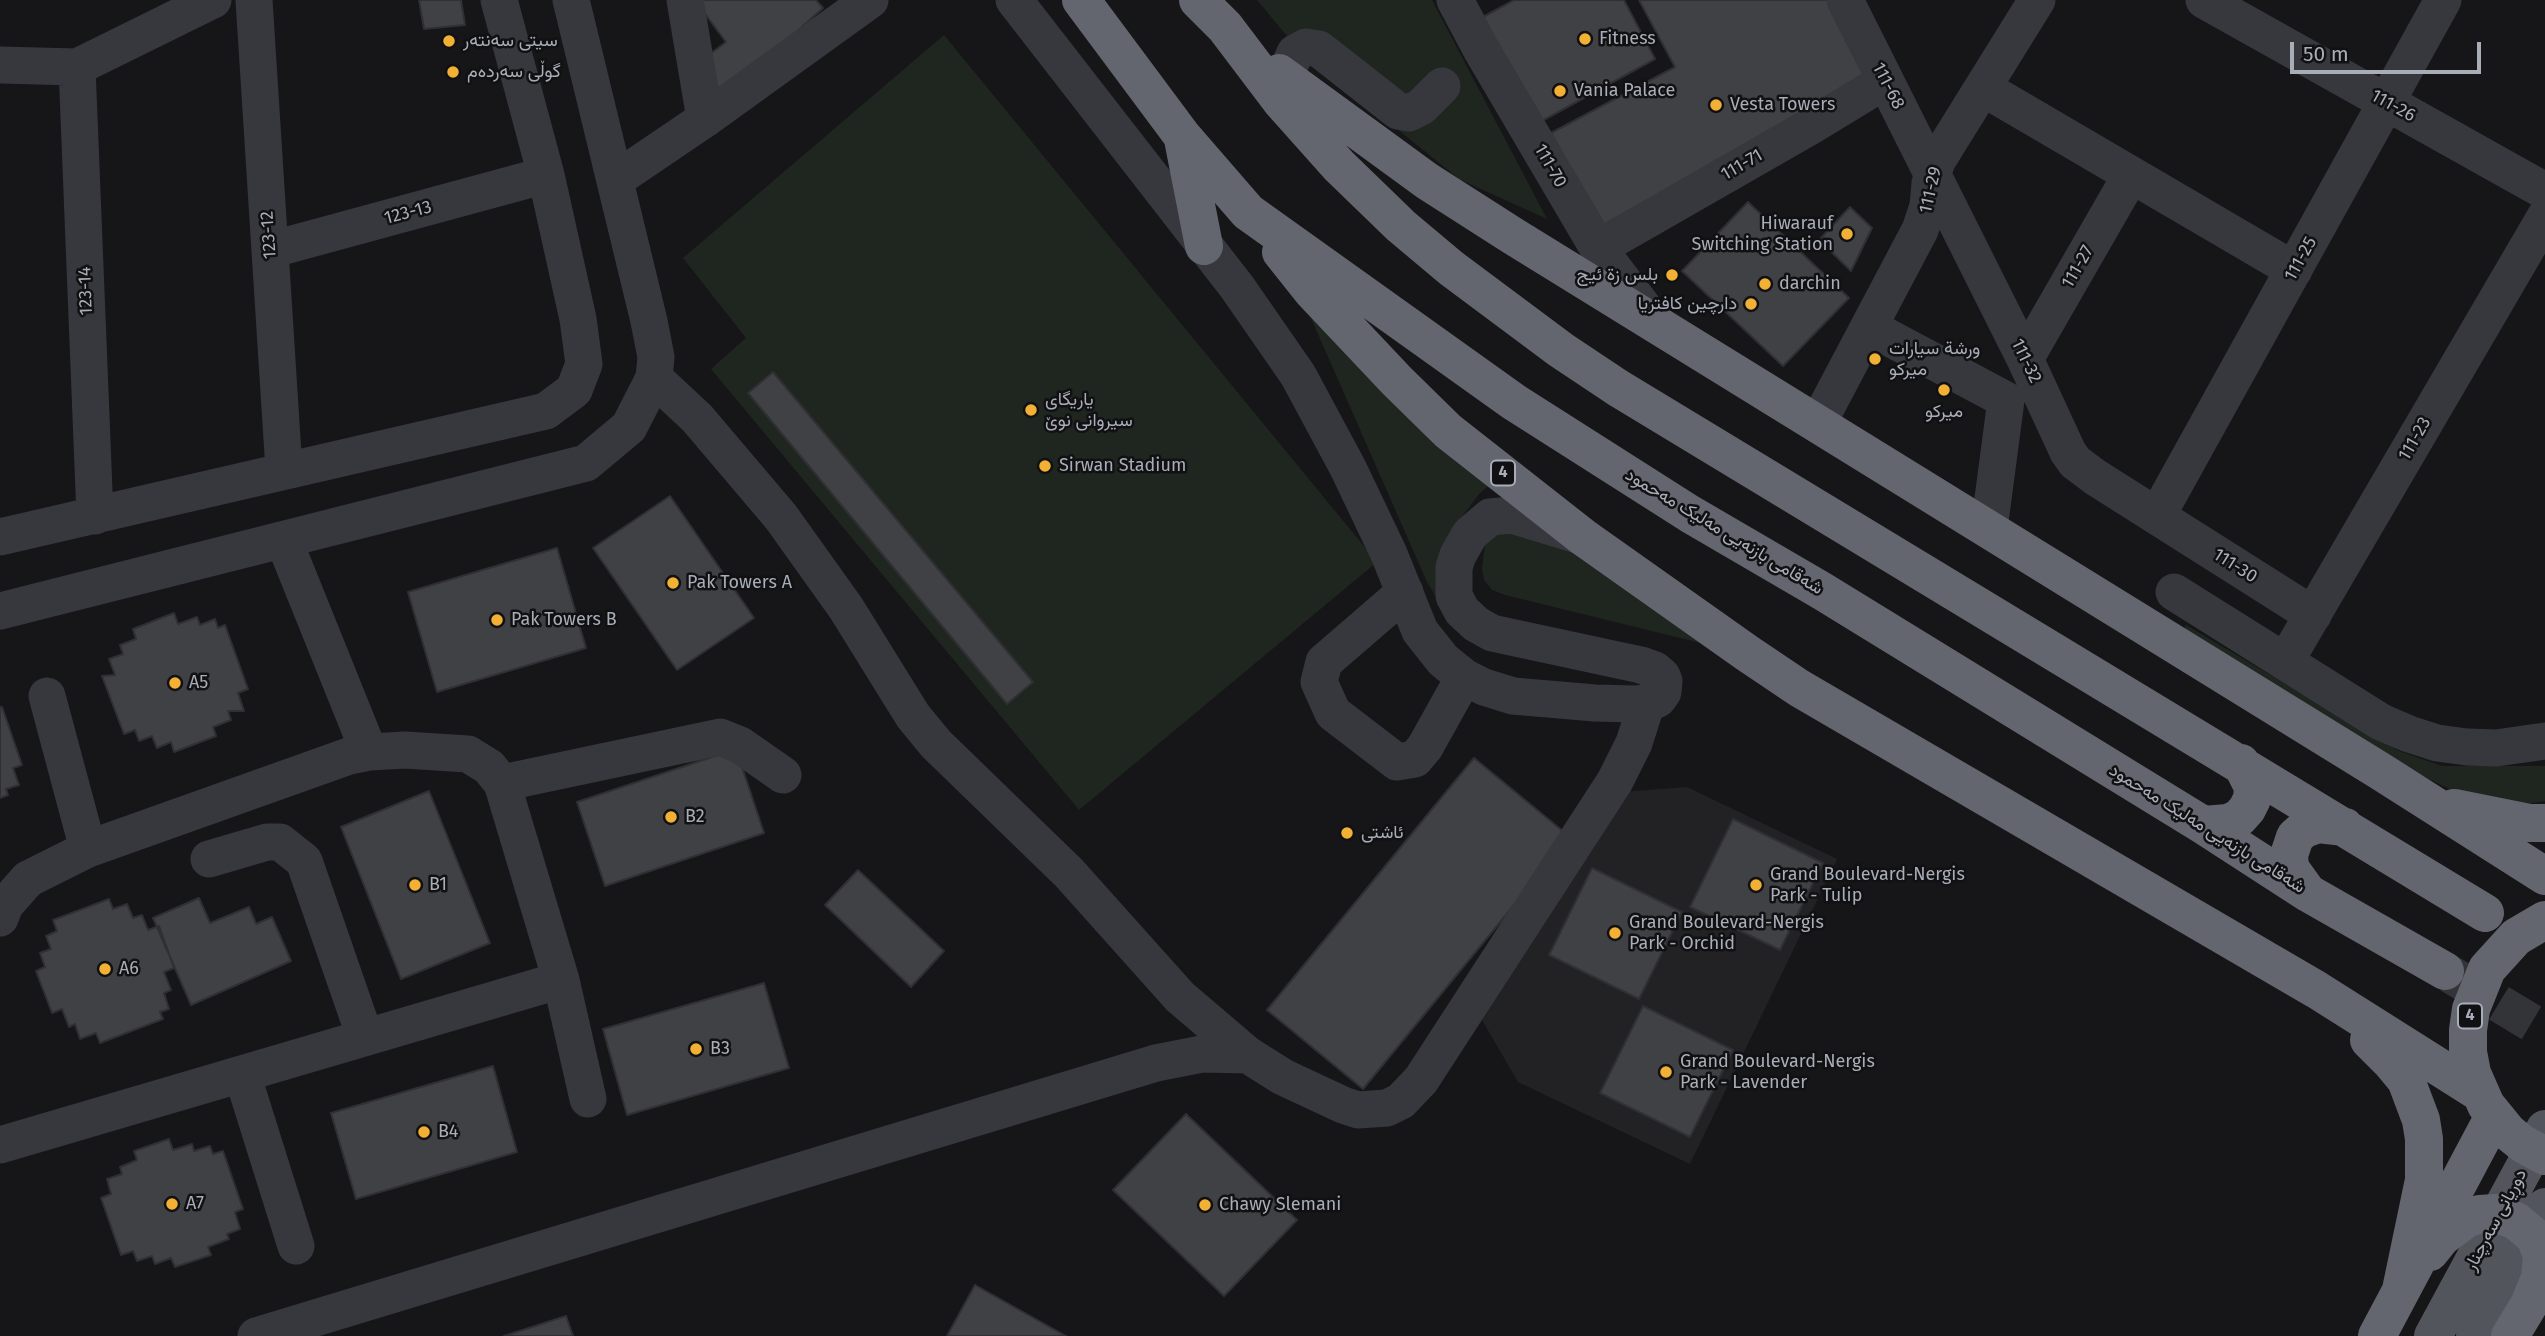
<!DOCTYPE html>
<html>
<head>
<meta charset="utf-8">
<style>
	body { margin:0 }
	#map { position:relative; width:2545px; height:1336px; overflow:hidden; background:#161618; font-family:"Fira Sans",sans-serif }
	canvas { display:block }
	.scale { position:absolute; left:2290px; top:42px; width:191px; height:32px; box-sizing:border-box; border:4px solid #a8adb8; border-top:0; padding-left:9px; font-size:21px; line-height:24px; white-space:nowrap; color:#a8adb8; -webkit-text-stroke:5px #111113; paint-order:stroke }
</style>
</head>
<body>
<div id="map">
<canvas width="2545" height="1336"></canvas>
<div class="scale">50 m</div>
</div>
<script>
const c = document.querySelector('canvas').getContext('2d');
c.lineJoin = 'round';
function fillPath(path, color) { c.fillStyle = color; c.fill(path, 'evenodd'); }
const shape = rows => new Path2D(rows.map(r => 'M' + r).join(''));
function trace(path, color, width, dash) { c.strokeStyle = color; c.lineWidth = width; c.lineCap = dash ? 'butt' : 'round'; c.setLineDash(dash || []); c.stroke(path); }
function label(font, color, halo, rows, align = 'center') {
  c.font = font + ' "Fira Sans",Vazirmatn,sans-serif'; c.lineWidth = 5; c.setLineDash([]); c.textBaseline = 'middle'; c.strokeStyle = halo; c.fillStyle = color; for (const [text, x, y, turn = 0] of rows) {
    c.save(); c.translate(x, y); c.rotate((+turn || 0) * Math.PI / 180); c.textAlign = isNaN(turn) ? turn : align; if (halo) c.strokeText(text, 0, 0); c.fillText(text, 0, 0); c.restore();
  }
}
const built = shape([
	[1687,787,1837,859,1690,1164,1518,1082,1482,1020,1621,792],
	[1733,819,1822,863,1780,950,1690,907],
	[1592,868,1681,912,1638,999,1549,955],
	[1642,1007,1732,1050,1690,1137,1600,1093]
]);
const green = shape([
	[1257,0,1432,0,1547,219,1459,179,1297,48],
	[944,35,1377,562,1079,810,711,369,746,338,683,258],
	[1303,300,1495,480,1479,494,1456,525,1443,608,1427,582],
	[1539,529,1725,649,1505,595,1492,590,1484,580,1482,568,1485,544,1494,530],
	[2186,625,2399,751,2442,766,2545,766,2545,801,2520,805,2454,791,2372,752,2179,637]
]);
const building = shape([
	[419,0,461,0,465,25,424,29,419,0],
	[701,0,816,0,823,8,713,107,706,57,726,42,697,3,701,0],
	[1514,0,1624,0,1655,59,1540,122,1483,17,1514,0],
	[1639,0,1839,0,1880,77,1601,226,1551,133,1675,67,1639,0],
	[1748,202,1849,298,1783,366,1682,271,1748,202],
	[1850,207,1872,228,1851,271,1819,240,1850,207],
	[773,372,1033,682,1007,704,748,393,773,372],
	[670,496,754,618,677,670,593,548,670,496],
	[557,548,586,648,437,692,408,592,557,548],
	[174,613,178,624,197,617,200,625,215,619,218,628,225,625,248,689,238,693,244,711,228,711,231,720,213,727,216,736,174,752,171,742,157,748,152,736,139,741,135,730,124,734,102,676,115,675,109,659,123,654,120,645,136,639,133,629,174,613],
	[0,707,2,707,22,765,13,768,19,785,6,789,8,795,0,798,0,707],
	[736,749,764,833,605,886,577,802,736,749],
	[1474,758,1570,837,1363,1089,1267,1010,1474,758],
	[429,791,490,943,401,979,341,827,429,791],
	[1733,819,1823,863,1780,950,1690,907,1733,819],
	[1592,868,1682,912,1639,999,1549,955,1592,868],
	[858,870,944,951,911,987,825,905,858,870],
	[199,898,210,923,249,907,256,924,272,917,291,961,191,1005,153,918,199,898],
	[109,899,113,909,127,904,133,918,142,915,148,930,159,926,174,968,164,972,171,990,164,993,169,1009,160,1012,163,1019,100,1043,96,1033,80,1039,75,1024,69,1027,62,1009,52,1013,36,971,45,967,40,953,51,949,46,936,57,931,53,920,109,899],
	[764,983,789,1068,627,1115,603,1029,764,983],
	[1643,1006,1733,1050,1690,1137,1600,1093,1643,1006],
	[493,1066,517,1152,356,1199,331,1113,493,1066],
	[1186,1114,1297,1220,1224,1296,1113,1190,1186,1114],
	[169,1139,173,1150,192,1144,194,1151,210,1146,213,1154,223,1151,243,1209,235,1212,240,1229,227,1234,229,1239,208,1247,211,1255,175,1267,171,1258,155,1264,152,1256,137,1261,133,1251,121,1255,101,1198,111,1194,107,1179,122,1174,120,1167,137,1160,134,1151,169,1139],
	[975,1285,1066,1336,947,1336,975,1285],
	[566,1316,573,1336,504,1336,566,1316]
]);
const highwayTunnel = shape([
	[2450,974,2545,1031]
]);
const minor = shape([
	[254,0,284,470],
	[685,0,705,119],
	[1014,0,1237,287,1298,375,1348,468,1389,554,1420,631,1443,660,1464,677,1484,687,1513,696,1595,703,1635,704,1652,702,1658,699,1663,692,1664,681,1662,676,1655,670,1641,665,1492,633,1476,624,1462,611,1454,596,1454,567,1458,555,1470,534,1490,517,1512,515,1578,535],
	[1455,0,1481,49,1598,248,1653,320],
	[1845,0,2025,359,2068,452,2075,462,2095,477,2313,615],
	[2204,0,2545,191],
	[0,65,77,67,213,0],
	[77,67,95,516],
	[1284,78,1295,53,1306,47,1319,49,1398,111,1409,113,1421,107,1442,86],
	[1983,88,2294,270],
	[615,180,705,119,870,0],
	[1598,248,1811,126,1885,81],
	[270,250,546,175],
	[1869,327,2006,400,1989,529],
	[2025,359,2131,175],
	[654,378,697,418,781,517,846,608,913,716,936,744,1069,873,1180,997,1248,1055,1283,1077,1343,1105,1358,1110,1387,1108,1401,1101,1421,1080,1615,781,1634,743,1647,702],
	[1818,423,1920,230,1928,206,1930,183,1937,161,2037,0],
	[2157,516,2443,0],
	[0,537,546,411,574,390,584,364,578,319,546,175,499,0],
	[284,541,369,752],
	[1405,592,1324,662,1319,682,1333,713,1397,762,1415,759,1425,747,1464,677],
	[2174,592,2381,722,2409,734,2437,743,2467,747,2496,748,2545,741],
	[0,611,586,463,629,427,654,378,656,357,649,321,571,0],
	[2285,662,2545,217],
	[47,696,88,849],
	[502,783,720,737,740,745,783,775],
	[209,859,267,842,280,842,304,861,365,1037],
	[0,918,5,905,28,879,88,849,349,756,369,752,405,750,468,754,489,767,502,783,561,980,588,1099],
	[242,1074,296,1246],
	[0,1145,561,980],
	[256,1336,1156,1063,1202,1054,1248,1055]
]);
const major = shape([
	[2433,1336,2545,1129],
	[2475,1336,2545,1207]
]);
const highway = shape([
	[1081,0,1183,137,1248,212,1514,402,1690,514,1822,591,2203,825,2308,893,2445,971],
	[1198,0,1225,27,1281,101,1339,166,1401,226,1451,268,1561,350,1618,388,2485,913],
	[1279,73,1427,181,1513,236,2380,771,2545,876],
	[1183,139,1204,246],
	[1281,252,1312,291,1397,381,1448,431,1583,537,1747,653,1799,688,2317,990,2480,1093],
	[2454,808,2529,823,2545,823],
	[2203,825,2228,823,2239,818,2247,809,2252,799,2253,787,2241,763],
	[2308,893,2290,868,2289,855,2295,837,2304,829,2318,824,2345,827],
	[2545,920,2516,937,2487,969,2471,1009,2468,1030,2468,1052,2472,1073,2486,1105,2508,1132,2523,1144,2545,1156],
	[2369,1040,2391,1062,2406,1080,2421,1120,2424,1139,2424,1180,2401,1290],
	[2430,1252,2442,1237,2466,1219,2480,1214,2495,1213,2516,1221,2535,1237,2542,1256,2540,1278,2531,1300],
	[2377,1336,2494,1116],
	[2510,1336,2545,1278]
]);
const markers = [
	[1585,39,7,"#f2b134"],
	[449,41,7,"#f2b134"],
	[453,72,7,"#f2b134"],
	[1560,91,7,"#f2b134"],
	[1716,105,7,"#f2b134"],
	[1847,234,7,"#f2b134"],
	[1672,275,7,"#f2b134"],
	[1765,284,7,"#f2b134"],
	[1751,304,7,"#f2b134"],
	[1875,359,7,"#f2b134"],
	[1944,390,7,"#f2b134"],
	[1031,410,7,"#f2b134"],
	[1045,466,7,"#f2b134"],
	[673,583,7,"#f2b134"],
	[497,620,7,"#f2b134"],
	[175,683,7,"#f2b134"],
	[671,817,7,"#f2b134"],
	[1347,833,7,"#f2b134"],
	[415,885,7,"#f2b134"],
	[1756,885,7,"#f2b134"],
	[1615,933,7,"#f2b134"],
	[105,969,7,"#f2b134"],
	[696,1049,7,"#f2b134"],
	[1666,1072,7,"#f2b134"],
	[424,1132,7,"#f2b134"],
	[172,1204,7,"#f2b134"],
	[1205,1205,7,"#f2b134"]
];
const shields = [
	[1503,473,24],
	[2470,1016,24]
];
const shieldNames = [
	["4",1503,473],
	["4",2470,1016]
];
const poiNames = [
	["Fitness",1599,39],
	["سیتی سەنتەر",463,41],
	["گوڵی سەردەم",467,72],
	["Vania Palace",1574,91],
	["Vesta Towers",1730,105],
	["Hiwarauf",1833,224,"right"],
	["Switching Station",1833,245,"right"],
	["بلس زة ئيج",1658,275,"right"],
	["darchin",1779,284],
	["دارچین کافتریا",1737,304,"right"],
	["ورشة سیارات",1889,349],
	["میرکو",1889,370],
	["یاریگای",1045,400],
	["سیروانی نوێ",1045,421],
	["میرکو",1944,412,"center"],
	["Sirwan Stadium",1059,466],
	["Pak Towers A",687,583],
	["Pak Towers B",511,620],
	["A5",189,683],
	["B2",685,817],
	["ئاشتی",1361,833],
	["Grand Boulevard-Nergis",1770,875],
	["Park - Tulip",1770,896],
	["B1",429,885],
	["Grand Boulevard-Nergis",1629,923],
	["Park - Orchid",1629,944],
	["A6",119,969],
	["B3",710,1049],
	["Grand Boulevard-Nergis",1680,1062],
	["Park - Lavender",1680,1083],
	["B4",438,1132],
	["A7",186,1204],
	["Chawy Slemani",1219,1205]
];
const streetNames = [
	["111-68",1888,86,63],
	["111-26",2393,106,29],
	["111-71",1742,165,-30],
	["111-70",1550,166,60],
	["111-29",1931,190,-77],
	["123-13",408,213,-15],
	["123-12",269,235,-94],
	["111-25",2301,259,-61],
	["111-27",2078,267,-60],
	["123-14",86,291,-92],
	["111-32",2026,361,64],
	["111-23",2415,439,-60],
	["شەقامی بازنەیی مەلیک مەحمود",1724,532,31],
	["111-30",2235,566,32],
	["شەقامی بازنەیی مەلیک مەحمود",2207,829,32],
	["دوڕیانی سەرچنار",2496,1220,-62]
];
fillPath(built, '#222225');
fillPath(green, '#1e261f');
fillPath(building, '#404145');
trace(building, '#303034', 2);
trace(highwayTunnel, '#333438', 38, [38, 19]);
trace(minor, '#37383d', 37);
trace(major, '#53555c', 38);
trace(highway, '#63666e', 38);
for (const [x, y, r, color] of markers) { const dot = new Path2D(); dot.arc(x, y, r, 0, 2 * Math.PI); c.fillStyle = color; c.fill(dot); trace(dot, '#111113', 2.5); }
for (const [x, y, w] of shields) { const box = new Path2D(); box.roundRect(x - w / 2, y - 12.5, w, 25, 5); c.fillStyle = '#111113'; c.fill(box); trace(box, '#a8adb8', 2); }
label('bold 16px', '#a8adb8', null, shieldNames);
label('18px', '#a8adb8', '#111113', poiNames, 'left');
label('18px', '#a8adb8', '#111113', streetNames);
</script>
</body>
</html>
